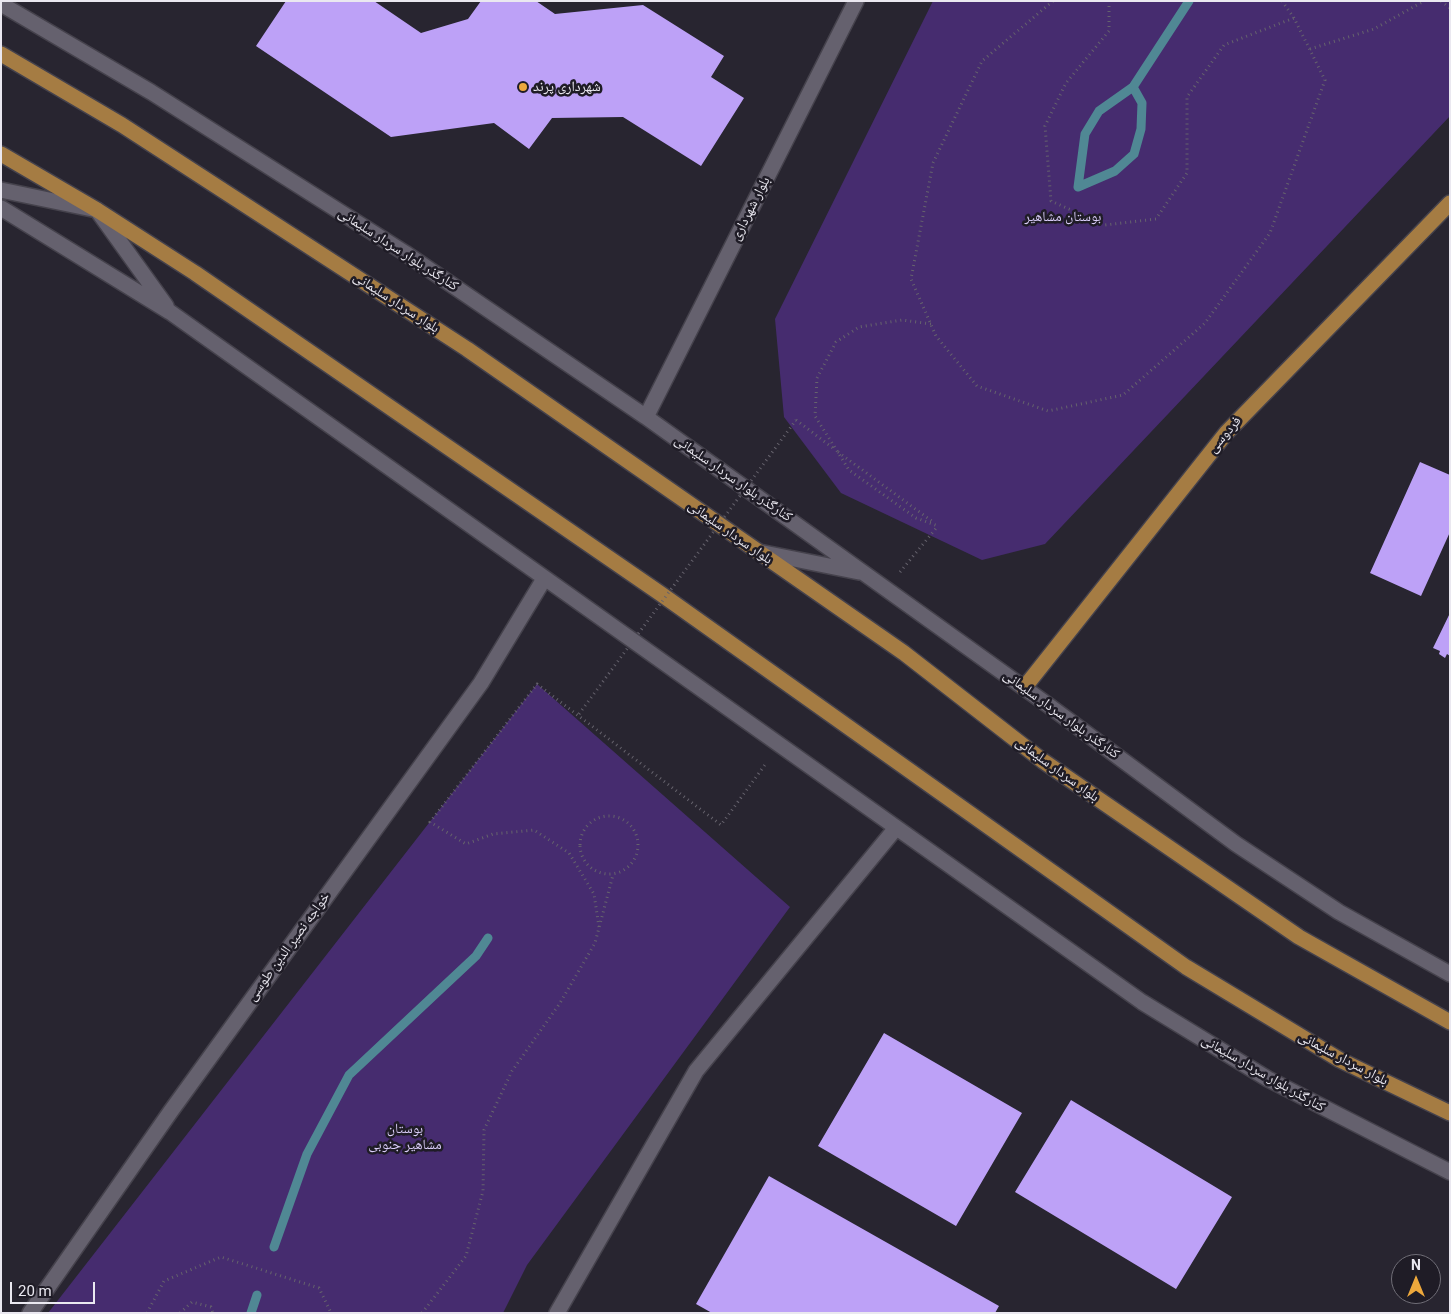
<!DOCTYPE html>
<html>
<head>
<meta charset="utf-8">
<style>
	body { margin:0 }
	#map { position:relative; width:1451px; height:1314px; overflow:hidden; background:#282530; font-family:Roboto,sans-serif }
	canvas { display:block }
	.frame { position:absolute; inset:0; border:2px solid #eae8f0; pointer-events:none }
	.north { position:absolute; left:1391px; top:1254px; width:50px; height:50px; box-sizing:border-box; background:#1f1c26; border:1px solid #706e77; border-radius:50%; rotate:0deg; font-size:14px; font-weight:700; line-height:20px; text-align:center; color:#eae8f0 }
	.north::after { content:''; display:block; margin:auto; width:18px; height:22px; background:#eda83c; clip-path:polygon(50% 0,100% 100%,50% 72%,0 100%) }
	.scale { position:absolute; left:10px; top:1282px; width:85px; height:22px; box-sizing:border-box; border:2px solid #eae8f0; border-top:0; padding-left:6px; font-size:15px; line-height:18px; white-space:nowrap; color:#eae8f0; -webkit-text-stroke:4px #1f1c26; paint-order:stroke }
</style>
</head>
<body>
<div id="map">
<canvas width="1451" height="1314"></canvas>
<div class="frame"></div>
<div class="north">N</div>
<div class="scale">20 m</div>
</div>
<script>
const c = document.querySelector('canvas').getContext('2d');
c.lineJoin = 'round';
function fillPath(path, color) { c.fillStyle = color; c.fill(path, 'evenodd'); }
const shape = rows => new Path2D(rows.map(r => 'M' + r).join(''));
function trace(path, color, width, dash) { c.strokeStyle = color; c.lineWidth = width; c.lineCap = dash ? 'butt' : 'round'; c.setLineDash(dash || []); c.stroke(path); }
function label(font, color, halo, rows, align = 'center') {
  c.font = font + ' Roboto,"Noto Naskh Arabic",sans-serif'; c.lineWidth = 5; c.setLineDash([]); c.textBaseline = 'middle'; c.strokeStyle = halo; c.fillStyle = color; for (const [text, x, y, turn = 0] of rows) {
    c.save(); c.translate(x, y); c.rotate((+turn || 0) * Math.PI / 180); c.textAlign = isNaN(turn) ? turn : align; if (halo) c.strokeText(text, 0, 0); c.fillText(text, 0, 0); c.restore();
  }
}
const green = shape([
	[933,1,1450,1,1450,116,1045,544,982,560,841,493,784,417,775,319],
	[537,684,790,907,527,1265,503,1313,48,1313]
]);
const stream = shape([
	[1078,187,1085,134,1099,111,1133,87,1189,1],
	[1078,187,1115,171,1134,154,1141,129,1142,103,1133,87],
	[274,1247,307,1154,349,1075,476,956,488,938],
	[251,1313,257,1295]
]);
const building = shape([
	[286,1,374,1,421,33,468,19,481,1,536,1,555,14,643,5,724,56,711,77,744,98,701,166,623,117,552,118,529,149,494,123,391,137,256,46],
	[1420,462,1450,475,1450,532,1421,596,1370,573],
	[1450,613,1450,656,1447,654,1445,658,1439,654,1440,651,1433,648],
	[884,1033,1022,1113,956,1226,818,1146],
	[1071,1100,1232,1197,1176,1289,1015,1192],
	[769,1176,999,1306,995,1313,712,1313,696,1304]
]);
const path = shape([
	[1053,1,982,61,933,163,911,279,936,336,977,386,1048,411,1123,395,1205,323,1270,233,1325,80,1294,18,1282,1],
	[1109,1,1109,31,1066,83,1045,126,1051,201,1105,225,1156,219,1187,173,1187,97,1224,45,1294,18],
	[1441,1,1450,8],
	[1310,49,1374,29,1424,1],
	[931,324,902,320,859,327,836,342,817,378,815,416,849,470,916,518,938,526],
	[796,420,833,448],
	[838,452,933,522],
	[900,572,938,526],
	'580 845a29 29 0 1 1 58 0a29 29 0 1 1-58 0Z',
	[599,927,594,894,569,853,534,830,493,834,466,844,430,822,537,684,721,825,767,762],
	[147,1313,164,1281,221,1257,319,1288,331,1313],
	[180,1313,192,1302,211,1307,213,1313],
	[422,1313,466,1256,483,1191,484,1130,512,1071,560,1003,595,943,613,875]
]);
const minor = shape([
	[1,4,151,92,405,253,646,417,1048,705,1236,844,1339,912,1450,974],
	[1,190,97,210,166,306],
	[1,208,170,312,1142,1002,1268,1079,1450,1172],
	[646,417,856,1],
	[759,552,859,572],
	[30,1313,171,1111,481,683,544,579],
	[557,1313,696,1071,896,828]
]);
const major = shape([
	[1,54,122,125,467,349,904,653,1043,761,1299,937,1450,1022],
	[1,154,97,210,195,273,661,594,1186,967,1340,1060,1450,1113],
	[1024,688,1227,432,1450,203]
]);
const pathBridge = shape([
	[579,714,796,420]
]);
const markers = [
	[523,87,5,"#eda83c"]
];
const poiNames = [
	["شهرداری پرند",533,87]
];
const streetNames = [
	["بلوار شهرداری",751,209,-63],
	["کنارگذر بلوار سردار سلیمانی",398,250,33],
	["بلوار سردار سلیمانی",396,303,33],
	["فردوسی",1225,435,-49],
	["کنارگذر بلوار سردار سلیمانی",733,479,35],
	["بلوار سردار سلیمانی",730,533,35],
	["کنارگذر بلوار سردار سلیمانی",1061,715,36],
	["بلوار سردار سلیمانی",1057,770,36],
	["خواجه نصیر الدین طوسی",289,947,-54],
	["بلوار سردار سلیمانی",1343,1059,28],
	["کنارگذر بلوار سردار سلیمانی",1263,1074,30]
];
const parkNames = [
	["بوستان مشاهیر",1063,217],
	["بوستان",405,1129],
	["مشاهیر جنوبی",405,1145]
];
fillPath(green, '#462c6f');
trace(stream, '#508894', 9);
fillPath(building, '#bda1f7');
trace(minor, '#45424c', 18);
trace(major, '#45424c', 18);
trace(path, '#66636d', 3, [1, 4]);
trace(minor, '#65616e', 15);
trace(major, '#a57c43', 15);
trace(pathBridge, '#66636d', 3, [1, 4]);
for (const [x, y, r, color] of markers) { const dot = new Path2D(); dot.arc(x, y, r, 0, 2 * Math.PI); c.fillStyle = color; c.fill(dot); trace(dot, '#1f1c26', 2); }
label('14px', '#eae8f0', '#1f1c26', poiNames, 'left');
label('14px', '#eae8f0', '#1f1c26', streetNames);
label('14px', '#dbcefa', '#1f1c26', parkNames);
</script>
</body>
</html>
